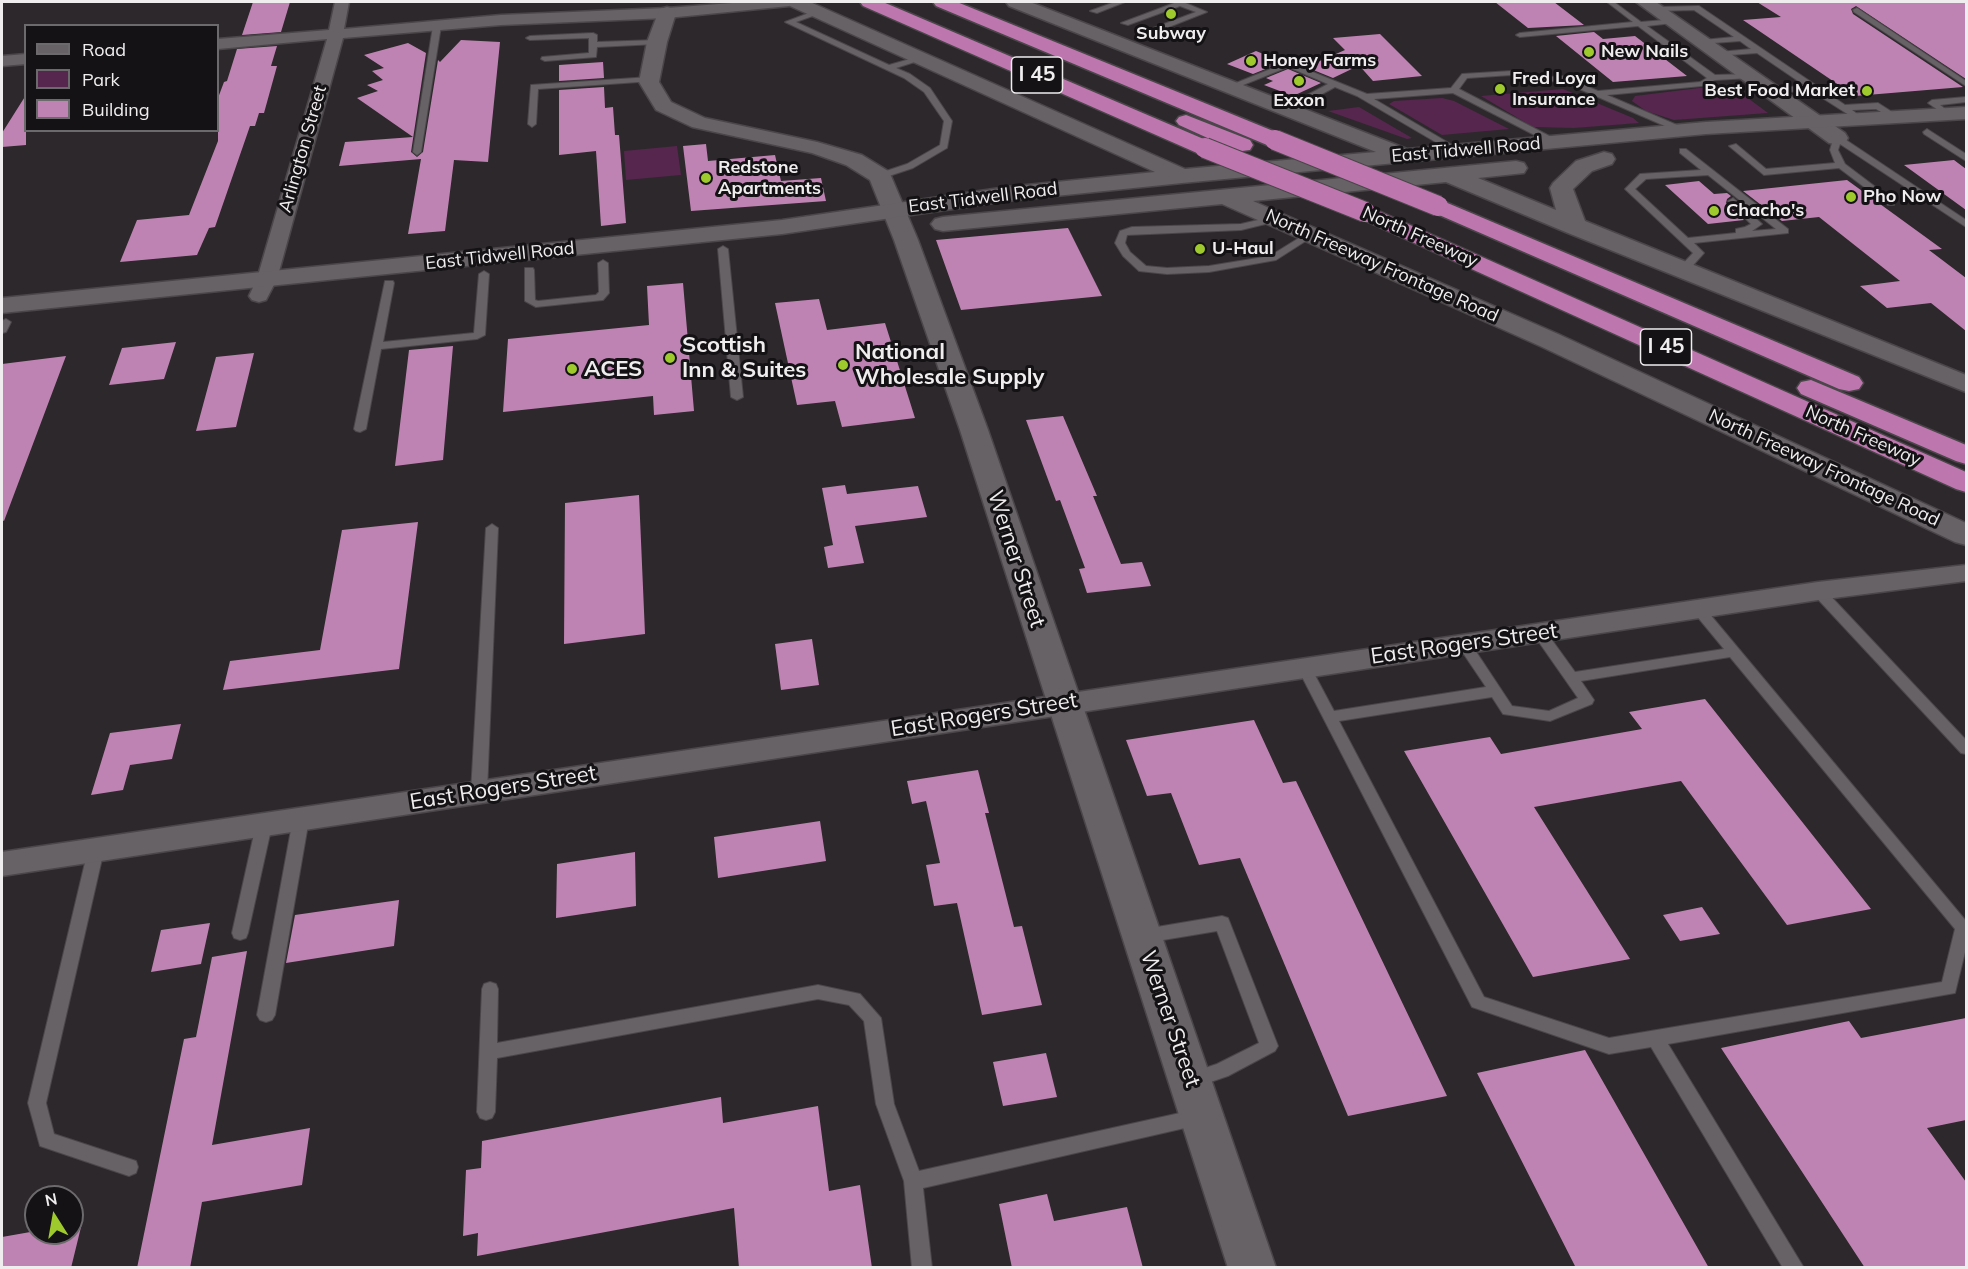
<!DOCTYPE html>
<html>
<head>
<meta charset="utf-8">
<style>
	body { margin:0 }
	#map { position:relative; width:1968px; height:1269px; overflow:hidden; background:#2d282c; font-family:Mulish,sans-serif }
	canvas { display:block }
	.frame { position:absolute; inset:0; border:3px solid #f0edef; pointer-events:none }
	.legend { position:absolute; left:24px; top:24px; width:195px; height:108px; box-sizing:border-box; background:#141214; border:2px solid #6c6a6c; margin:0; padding:8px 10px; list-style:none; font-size:18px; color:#f0edef }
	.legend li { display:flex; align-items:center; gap:12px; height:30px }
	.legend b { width:30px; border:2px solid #6c6a6c }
	.north { position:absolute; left:24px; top:1185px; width:60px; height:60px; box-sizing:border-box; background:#141214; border:2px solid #6c6a6c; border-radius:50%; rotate:349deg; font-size:16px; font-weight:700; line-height:24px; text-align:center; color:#f0edef }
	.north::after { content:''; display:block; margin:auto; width:21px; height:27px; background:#9fca2d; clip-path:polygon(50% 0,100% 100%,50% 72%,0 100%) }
</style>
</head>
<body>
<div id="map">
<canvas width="1968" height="1269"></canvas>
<div class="frame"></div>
<ul class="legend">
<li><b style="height:8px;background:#676266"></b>Road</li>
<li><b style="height:16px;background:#56264e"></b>Park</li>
<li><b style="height:16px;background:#bf83b3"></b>Building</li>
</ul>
<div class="north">N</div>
</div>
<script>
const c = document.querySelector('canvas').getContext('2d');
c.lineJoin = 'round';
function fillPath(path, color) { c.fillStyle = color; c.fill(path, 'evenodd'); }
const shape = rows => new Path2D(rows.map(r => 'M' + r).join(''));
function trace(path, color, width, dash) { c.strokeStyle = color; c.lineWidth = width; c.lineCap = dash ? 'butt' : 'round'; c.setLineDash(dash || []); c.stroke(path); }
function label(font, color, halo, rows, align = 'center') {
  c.font = font + ' Mulish,sans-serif'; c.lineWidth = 6; c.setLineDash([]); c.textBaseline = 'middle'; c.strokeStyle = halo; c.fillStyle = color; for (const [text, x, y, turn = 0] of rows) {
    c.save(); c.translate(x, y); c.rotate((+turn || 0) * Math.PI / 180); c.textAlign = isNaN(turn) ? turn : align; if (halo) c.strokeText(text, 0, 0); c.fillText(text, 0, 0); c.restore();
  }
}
const green = shape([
	[1723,85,1733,87,1768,113,1674,120,1646,111,1632,101,1635,96],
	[1563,89,1633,118,1639,123,1574,128,1533,127,1481,96],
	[1442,98,1454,101,1509,129,1442,135,1389,104,1394,101],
	[1359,107,1412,138,1407,139,1328,111],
	[677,146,681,175,626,180,624,151]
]);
const building = shape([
	[253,2,290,2,281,32,242,35],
	[1495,2,1554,2,1584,25,1528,28],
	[1757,2,1966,2,1966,79,1856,6,1851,9,1853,14,1963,87,1855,96,1743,20,1781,17],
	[1594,32,1603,39,1635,36,1687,76,1613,82,1556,36],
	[1380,34,1422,76,1373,81,1357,63,1358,66,1333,78,1306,67,1345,50,1333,38],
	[461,40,500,42,488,162,454,160,445,231,408,234,421,159,339,166,345,142,413,137,357,98,378,91,367,85,383,80,372,71,384,68,364,55,408,43,426,53,411,152,417,157,423,152,438,60,440,62],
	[277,46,271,66,277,66,264,113,259,113,255,126,250,126,215,227,209,228,197,255,120,262,137,220,189,215,218,141,218,98,224,82,227,81,237,49],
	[1256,51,1283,62,1253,74,1227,64],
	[603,62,604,78,559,81,559,65],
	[1288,69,1321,83,1293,96,1264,85,1273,81,1266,78],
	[604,87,605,108,613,107,615,135,619,135,626,223,601,226,596,151,559,155,559,90],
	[26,95,26,145,2,147,2,133],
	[706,144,708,161,775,155,781,181,821,178,826,201,691,211,683,146],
	[1954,160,1966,169,1966,210,1904,165],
	[1847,180,1942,249,1929,250,1966,278,1966,331,1931,303,1887,308,1860,286,1900,281,1819,217,1782,221,1743,191],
	[1699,181,1714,194,1727,193,1731,196,1727,199,1726,203,1744,220,1708,224,1665,185],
	[1068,228,1102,296,961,310,936,240],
	[683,283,694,411,654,415,653,396,503,412,508,339,649,325,647,286],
	[819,299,827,330,885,323,915,418,842,427,835,401,797,405,775,303],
	[176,342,164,379,109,385,122,348],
	[453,346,443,460,395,466,409,350],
	[254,353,236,427,196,431,216,357],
	[66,356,4,521,2,520,2,364],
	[1063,416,1097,496,1093,496,1121,564,1142,562,1151,586,1087,593,1079,569,1085,568,1060,500,1056,501,1026,420],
	[845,485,847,494,918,486,927,517,855,526,864,563,828,568,824,547,833,545,822,488],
	[639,495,645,634,564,644,565,503],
	[418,522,399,669,223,690,230,661,320,650,342,530],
	[812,639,819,685,781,690,775,644],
	[1705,699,1871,909,1787,925,1681,781,1534,807,1630,959,1533,977,1404,751,1490,737,1501,754,1642,729,1629,712],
	[1254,720,1283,783,1296,781,1447,1096,1348,1116,1240,858,1199,865,1171,793,1147,796,1126,740],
	[181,724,172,759,130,765,123,790,91,795,110,733],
	[978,770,989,813,985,813,1014,927,1022,926,1042,1005,982,1015,957,903,934,906,926,865,940,863,926,801,912,804,907,781],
	[820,821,826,861,718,878,714,837],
	[635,852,636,906,556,918,557,864],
	[399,900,394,946,286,963,295,915],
	[1702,907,1720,934,1680,941,1663,915],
	[210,923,201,964,151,972,161,930],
	[247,951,212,1145,310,1128,302,1185,202,1202,190,1268,137,1268,184,1039,196,1037,212,957],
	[1966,1018,1966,1120,1927,1128,1966,1182,1966,1268,1865,1268,1721,1048,1849,1021,1861,1038],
	[1585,1050,1709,1268,1576,1268,1477,1073],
	[1046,1053,1057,1097,1003,1106,993,1062],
	[721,1097,723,1123,818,1106,829,1191,860,1185,872,1268,739,1268,734,1208,477,1256,478,1233,463,1236,466,1170,481,1168,482,1141],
	[1047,1194,1054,1221,1127,1207,1143,1268,1012,1268,999,1204],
	[82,1223,71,1268,2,1268,2,1237,36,1231,36,1233,72,1233,72,1224]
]);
const service = shape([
	[1115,2,1125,2,1097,13,1090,11,1115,2],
	[1177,2,1183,2,1207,12,1151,34,1148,34,1148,30,1196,12,1180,6,1128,25,1121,23,1177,2],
	[1607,2,1614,2,1641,22,1676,19,1676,23,1673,23,1647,26,1715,75,1750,74,1754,76,1750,78,1715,80,1702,86,1607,95,1684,128,1684,132,1681,133,1561,81,1534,82,1511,75,1467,78,1459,89,1557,140,1558,142,1554,145,1453,93,1374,99,1459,149,1460,151,1456,154,1357,96,1335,87,1289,112,1283,112,1283,108,1328,84,1288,67,1233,89,1226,87,1288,62,1367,94,1451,88,1462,74,1512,71,1535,78,1562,76,1598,91,1700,82,1707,78,1638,26,1520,37,1516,35,1520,33,1633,22,1607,2],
	[1699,6,1845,105,1878,103,1900,117,1893,119,1876,109,1852,110,1864,119,1860,122,1810,90,1768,94,1768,90,1771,90,1804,85,1757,53,1716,56,1716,52,1719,52,1751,49,1740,41,1700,44,1700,40,1703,40,1734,37,1694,10,1656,11,1652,9,1656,7,1699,6],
	[1857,8,1966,81,1966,86,1854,12,1853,10,1857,8],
	[817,10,824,12,796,22,889,65,924,55,924,59,896,68,910,74,930,88,952,121,947,148,913,168,883,178,877,178,877,174,907,164,940,145,944,121,924,92,904,78,785,22,817,10],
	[437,24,441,26,421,152,417,155,413,152,433,26,437,24],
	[593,33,597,35,597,42,657,40,661,42,657,44,597,47,596,57,545,61,541,59,542,57,589,53,589,38,530,40,526,38,530,36,593,33],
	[650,77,653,77,653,81,538,89,536,124,532,127,528,124,531,85,650,77],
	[1966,97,1966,102,1940,105,1952,114,1948,117,1928,103,1932,100,1966,97],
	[1927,129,1966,154,1966,161,1924,134,1923,132,1927,129],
	[1834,136,1840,136,1966,220,1966,227,1840,144,1838,150,1845,164,1894,201,1894,205,1888,205,1839,168,1764,175,1729,146,1736,144,1766,169,1835,163,1830,150,1834,136],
	[1680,149,1686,149,1788,229,1788,233,1694,243,1704,253,1687,272,1679,272,1679,268,1693,253,1625,189,1640,174,1701,170,1680,153,1680,149],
	[1708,175,1776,229,1752,231,1762,224,1733,198,1728,201,1751,224,1745,227,1736,229,1736,233,1688,238,1635,189,1646,179,1708,175],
	[1275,216,1278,217,1278,221,1241,230,1127,235,1125,243,1130,252,1146,266,1167,268,1209,266,1270,256,1307,233,1315,235,1276,260,1209,272,1167,274,1139,271,1123,256,1115,243,1120,231,1132,227,1241,224,1275,216],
	[723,246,728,249,743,397,737,400,731,397,718,249,723,246],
	[603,260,608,263,609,293,603,300,536,307,525,301,525,268,533,268,534,270,535,300,538,301,596,295,599,292,598,263,603,260],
	[484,271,489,274,485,335,477,339,381,349,366,429,360,432,356,431,354,429,385,281,393,281,394,283,383,342,474,333,479,274,484,271],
	[6,319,11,322,6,332,2,333,2,321,6,319],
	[492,524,498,528,487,792,484,796,479,798,474,796,471,792,486,528,492,524],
	[1818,587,1823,588,1966,740,1966,754,1961,753,1813,594,1811,591,1813,588,1818,587],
	[1698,605,1703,606,1966,921,1966,948,1955,993,1668,1044,1804,1268,1783,1268,1651,1047,1609,1054,1472,1007,1297,667,1299,664,1309,664,1334,711,1486,687,1457,644,1464,639,1469,641,1512,706,1549,711,1578,698,1534,635,1532,632,1534,629,1544,629,1575,672,1724,649,1691,609,1698,605],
	[1730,657,1955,929,1942,982,1609,1038,1484,997,1339,721,1492,697,1503,714,1550,721,1592,704,1594,700,1581,681,1730,657],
	[301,813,306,815,309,819,275,1015,272,1020,266,1022,260,1020,257,1015,293,819,296,815,301,813],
	[264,819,269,821,272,825,248,933,246,938,240,940,234,938,232,933,256,825,259,821,264,819],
	[96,844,102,846,104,850,46,1103,54,1134,136,1161,138,1167,136,1173,129,1176,40,1146,28,1103,88,850,90,846,96,844],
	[1222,916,1228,918,1230,923,1278,1046,1275,1051,1228,1076,1193,1088,1187,1086,1184,1080,1187,1074,1217,1064,1259,1043,1217,931,1145,943,1139,941,1137,936,1139,931,1145,929,1222,916],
	[490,982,496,984,498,989,497,1043,818,985,860,994,881,1018,894,1104,919,1171,1198,1109,1204,1111,1207,1117,1204,1123,1198,1125,923,1188,932,1268,912,1268,904,1181,876,1104,864,1021,849,1005,818,999,497,1058,495,1112,492,1118,486,1120,480,1118,477,1112,482,989,484,984,490,982]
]);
const minor = shape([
	[335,2,349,2,344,29,501,15,667,8,745,2,796,2,789,6,667,18,501,25,343,38,277,279,266,300,259,302,252,300,249,296,257,279,327,39,218,49,218,39,329,30,335,2],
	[26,54,26,64,2,66,2,56,26,54],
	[1966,565,1966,581,1818,600,2,876,2,852,1818,582,1966,565]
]);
const tertiary = shape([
	[1636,2,1656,2,1845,133,1848,138,1845,143,1837,144,1829,143,1636,2],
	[667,7,674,9,676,13,667,42,659,82,671,102,705,118,817,142,862,155,888,171,891,176,918,240,988,430,1276,1268,1228,1268,960,430,894,240,870,180,846,165,812,153,692,127,656,110,639,82,647,42,658,13,660,9,667,7]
]);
const secondary = shape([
	[787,2,810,2,1185,169,1376,152,1009,6,1006,2,1030,2,1407,149,1706,122,1966,107,1966,119,1706,134,1182,183,1007,201,782,234,2,313,2,298,782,220,1007,187,1155,172,790,6,787,2],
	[1604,152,1612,154,1615,159,1612,164,1592,171,1573,189,1585,221,1966,375,1966,392,1568,233,1446,182,1253,201,1558,334,1966,523,1966,545,1955,542,1540,346,1222,204,943,231,935,229,931,224,935,219,943,217,1516,161,1524,163,1527,168,1524,173,1478,178,1556,210,1550,188,1553,183,1576,161,1604,152]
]);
const motorway = shape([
	[860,2,883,2,1213,143,1216,148,1213,153,1205,154,1197,153,863,6,860,2],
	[933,2,957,2,1283,135,1286,140,1283,145,1275,146,1267,145,936,6,933,2],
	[1186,115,1250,140,1253,145,1250,150,1242,151,1234,150,1179,125,1176,121,1179,117,1186,115],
	[1438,199,1859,377,1863,383,1859,389,1849,391,1839,389,1430,211,1427,206,1430,201,1438,199],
	[1365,205,1966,472,1966,492,1956,489,1357,217,1353,212,1357,207,1365,205],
	[1811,380,1966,445,1966,464,1956,461,1801,394,1797,388,1801,382,1811,380]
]);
const motorwayBridge = shape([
	[1275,140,1438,206],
	[1205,148,1365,212]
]);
const markers = [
	[1171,14,6,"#9fca2d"],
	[1589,52,6,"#9fca2d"],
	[1251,61,6,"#9fca2d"],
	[1299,81,6,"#9fca2d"],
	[1500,89,6,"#9fca2d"],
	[1867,91,6,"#9fca2d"],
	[706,178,6,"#9fca2d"],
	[1851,197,6,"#9fca2d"],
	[1714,211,6,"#9fca2d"],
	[1200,249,6,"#9fca2d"],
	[670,358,6,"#9fca2d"],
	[843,365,6,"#9fca2d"],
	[572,369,6,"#9fca2d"]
];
const farPoinames = [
	["Subway",1171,34,"center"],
	["New Nails",1601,52],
	["Honey Farms",1263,61],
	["Fred Loya",1512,79],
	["Insurance",1512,100],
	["Best Food Market",1855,91,"right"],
	["Exxon",1299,101,"center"],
	["Redstone",718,168],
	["Apartments",718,189],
	["Pho Now",1863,197],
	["Chacho's",1726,211],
	["U-Haul",1212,249]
];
const farStreetnames = [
	["Arlington Street",303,149,-74],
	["East Tidwell Road",1466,150,-5],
	["East Tidwell Road",983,198,-7],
	["North Freeway",1420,237,24],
	["East Tidwell Road",500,256,-6],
	["North Freeway Frontage Road",1382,266,24],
	["North Freeway",1863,436,24],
	["North Freeway Frontage Road",1824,468,25]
];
const shields = [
	[1037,75,51],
	[1666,347,51]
];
const shieldNames = [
	["I 45",1037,75],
	["I 45",1666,347]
];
const poiNames = [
	["Scottish",682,345],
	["Inn & Suites",682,370],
	["National",855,352],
	["Wholesale Supply",855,377],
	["ACES",584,369]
];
const streetNames = [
	["Werner Street",1016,559,72],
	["East Rogers Street",1464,644,-8],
	["East Rogers Street",984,715,-9],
	["East Rogers Street",503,788,-9],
	["Werner Street",1170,1019,71]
];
fillPath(green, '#56264e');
fillPath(building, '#bf83b3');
trace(service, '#4a4649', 2);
trace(minor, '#4a4649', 3);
trace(tertiary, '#4a4649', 3);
trace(secondary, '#4a4649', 3);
trace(motorway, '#4a4649', 3);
fillPath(service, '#676266');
fillPath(minor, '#676266');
fillPath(tertiary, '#676266');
fillPath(secondary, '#676266');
fillPath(motorway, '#be76af');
trace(motorwayBridge, '#4a4649', 22, []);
trace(motorwayBridge, '#be76af', 20);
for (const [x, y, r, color] of markers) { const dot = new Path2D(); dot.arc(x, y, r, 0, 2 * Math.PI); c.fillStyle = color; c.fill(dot); trace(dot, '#141214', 2); }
label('bold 18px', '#f0edef', '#141214', farPoinames, 'left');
label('18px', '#f0edef', '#141214', farStreetnames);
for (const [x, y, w] of shields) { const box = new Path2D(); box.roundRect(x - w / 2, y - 18, w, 36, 4.5); c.fillStyle = '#141214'; c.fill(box); trace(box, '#f0edef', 1.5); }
label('bold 21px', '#f0edef', null, shieldNames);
label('bold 22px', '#f0edef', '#141214', poiNames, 'left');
label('22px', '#f0edef', '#141214', streetNames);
</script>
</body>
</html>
